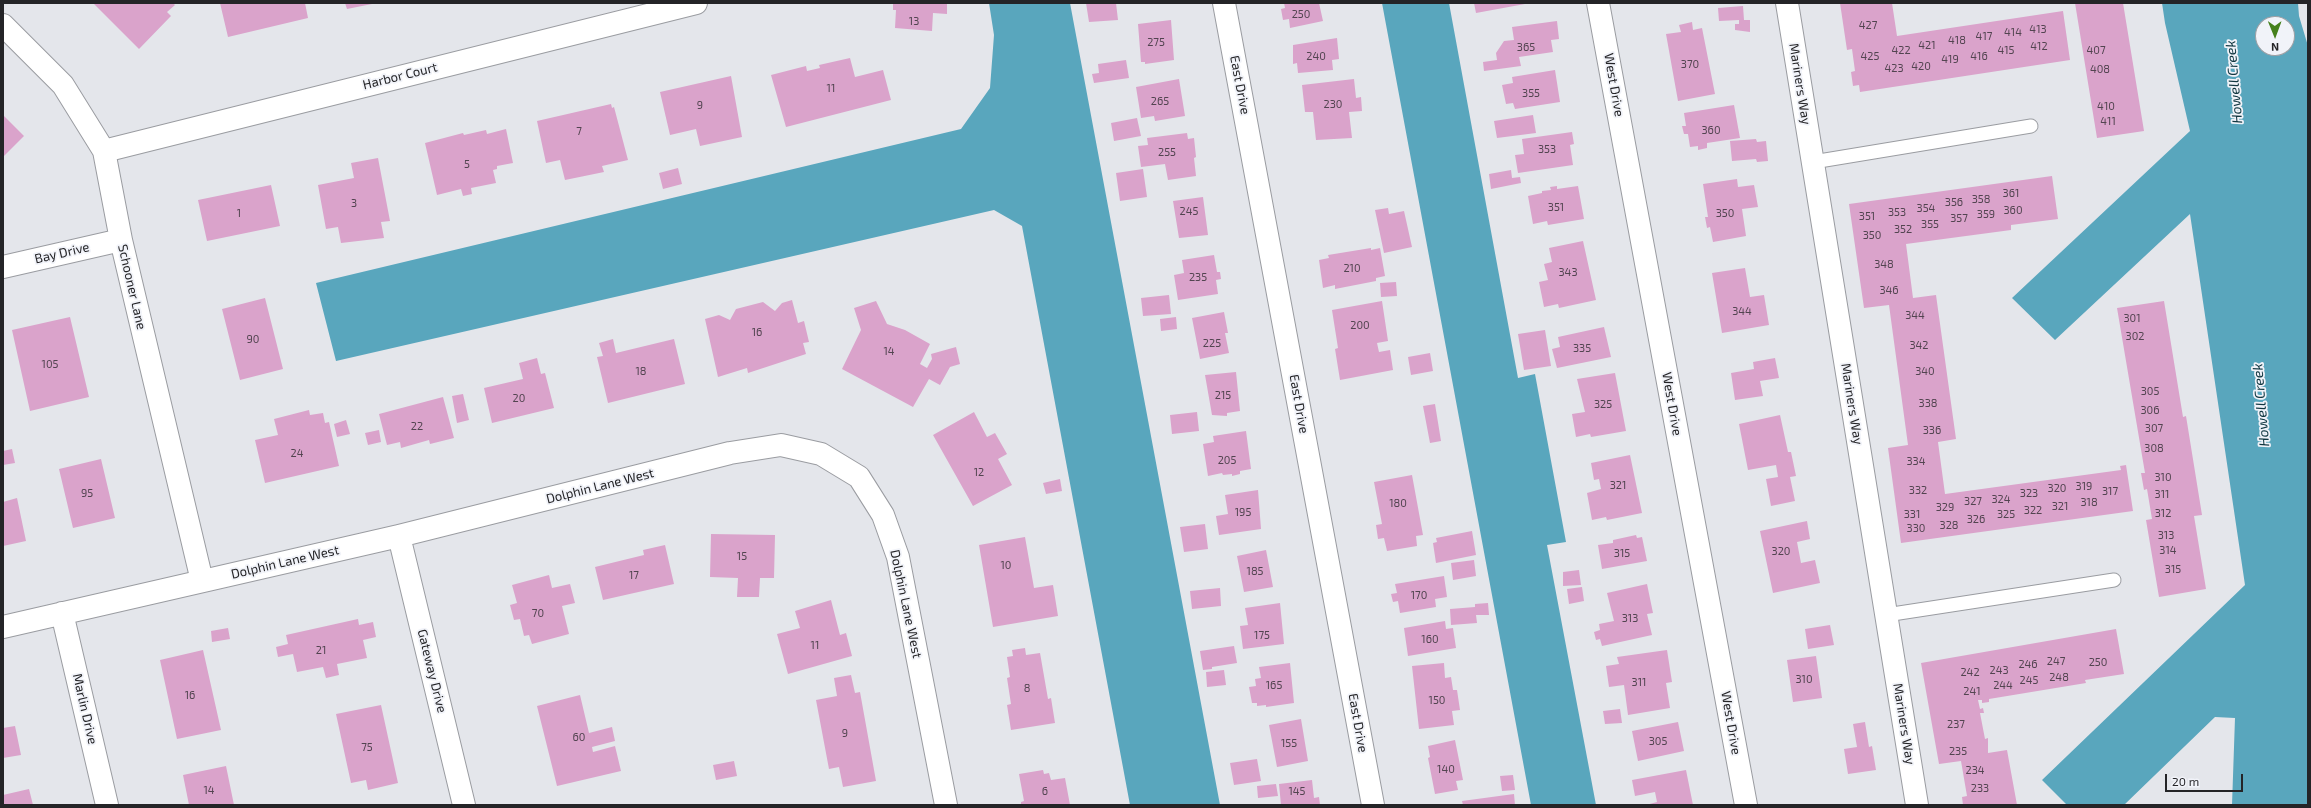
<!DOCTYPE html>
<html>
<head>
<meta charset="utf-8">
<style>
	body { margin:0 }
	#map { position:relative; width:2311px; height:808px; overflow:hidden; background:#e4e6eb; font-family:"Exo 2",sans-serif }
	canvas { display:block }
	.frame { position:absolute; inset:0; border:4px solid #242427; pointer-events:none }
	.north { position:absolute; left:2255px; top:16px; width:40px; height:40px; box-sizing:border-box; background:#f1f3f9; border:1px solid #9fa0a5; border-radius:50%; rotate:179deg; font-size:11px; font-weight:700; line-height:16px; text-align:center; color:#242427 }
	.north::after { content:''; display:block; margin:auto; width:14px; height:18px; background:#45801c; clip-path:polygon(50% 0,100% 100%,50% 72%,0 100%) }
	.scale { position:absolute; left:2165px; top:774px; width:78px; height:18px; box-sizing:border-box; border:2px solid #242427; border-top:0; padding-left:5px; font-size:12px; line-height:14px; white-space:nowrap; color:#242427; -webkit-text-stroke:3px #f1f3f9; paint-order:stroke }
</style>
</head>
<body>
<div id="map">
<canvas width="2311" height="808"></canvas>
<div class="frame"></div>
<div class="north">N</div>
<div class="scale">20 m</div>
</div>
<script>
const c = document.querySelector('canvas').getContext('2d');
c.lineJoin = 'round';
function fillPath(path, color) { c.fillStyle = color; c.fill(path, 'evenodd'); }
const shape = rows => new Path2D(rows.map(r => 'M' + r).join(''));
function trace(path, color, width, dash) { c.strokeStyle = color; c.lineWidth = width; c.lineCap = dash ? 'butt' : 'round'; c.setLineDash(dash || []); c.stroke(path); }
function label(font, color, halo, rows, align = 'center') {
  c.font = font + ' "Exo 2",sans-serif'; c.lineWidth = 3.5; c.setLineDash([]); c.textBaseline = 'middle'; c.strokeStyle = halo; c.fillStyle = color; for (const [text, x, y, turn = 0] of rows) {
    c.save(); c.translate(x, y); c.rotate((+turn || 0) * Math.PI / 180); c.textAlign = isNaN(turn) ? turn : align; if (halo) c.strokeText(text, 0, 0); c.fillText(text, 0, 0); c.restore();
  }
}
const water = shape([
	[989,3,1070,3,1220,805,1130,805,1022,226,994,210,336,361,316,283,961,129,990,88,994,35],
	[1382,3,1449,3,1518,378,1535,374,1566,542,1547,545,1596,805,1531,805],
	[2162,3,2298,3,2299,16,2308,46,2308,805,2232,805,2235,718,2215,717,2124,805,2067,805,2042,780,2245,585,2190,214,2055,340,2012,298,2190,131,2165,23],
	[2263,24,2287,24,2287,48,2263,48]
]);
const building = shape([
	[93,3,173,3,175,5,167,12,171,16,139,49],
	[220,3,305,3,308,18,228,37],
	[345,3,372,3,372,4,347,9],
	[893,3,947,3,947,14,933,13,932,31,895,28,896,10,893,10],
	[1086,3,1116,3,1118,20,1089,22],
	[1284,3,1319,3,1323,21,1290,28,1289,19,1283,20,1281,9,1285,8],
	[1474,3,1525,3,1525,4,1476,13],
	[1840,3,1892,3,1897,36,2063,11,2070,60,1860,92,1859,85,1853,86,1851,72,1855,71,1852,49,1847,50],
	[2075,3,2123,3,2144,131,2097,138],
	[1743,6,1744,20,1750,20,1750,32,1735,30,1735,24,1739,24,1739,20,1719,21,1718,8],
	[1171,20,1174,60,1145,64,1145,62,1141,62,1138,24],
	[1557,21,1559,39,1551,40,1553,52,1519,57,1521,66,1484,71,1483,62,1497,60,1496,53,1504,41,1514,40,1512,27],
	[1692,22,1693,30,1702,28,1715,94,1678,101,1666,34,1681,32,1679,25],
	[1337,38,1339,59,1332,60,1333,70,1298,73,1297,63,1293,64,1293,45],
	[850,58,855,77,883,70,891,100,786,127,771,75,806,66,807,71,820,68,819,65],
	[1126,60,1129,78,1094,83,1092,74,1099,73,1098,64],
	[1555,70,1560,102,1515,109,1513,103,1506,104,1502,85,1513,83,1512,77],
	[731,76,742,137,700,146,696,129,670,135,660,92],
	[1179,79,1185,116,1155,121,1154,116,1141,118,1136,87],
	[1354,79,1356,98,1361,97,1362,111,1349,112,1352,138,1316,140,1313,112,1305,112,1302,85],
	[611,104,612,108,614,107,628,160,602,166,604,172,565,180,560,160,546,163,537,121],
	[1734,105,1740,138,1707,143,1707,148,1698,150,1698,146,1690,147,1688,134,1684,134,1682,126,1686,126,1684,113],
	[3,115,24,136,3,157],
	[1533,115,1536,133,1497,138,1494,121],
	[1137,118,1141,136,1114,141,1111,123],
	[506,129,513,163,497,166,497,169,493,170,496,183,471,188,472,194,463,196,461,189,437,195,425,143,463,133,464,135,486,130,487,134],
	[1572,132,1574,144,1570,145,1573,165,1518,173,1515,155,1524,154,1522,139],
	[1187,133,1188,139,1194,138,1196,157,1194,158,1196,176,1168,180,1165,164,1141,167,1138,146,1148,145,1147,138],
	[1756,139,1757,142,1766,141,1768,161,1757,162,1756,159,1732,161,1730,141],
	[378,158,390,221,381,222,384,238,341,243,338,227,326,229,318,185,354,178,351,163],
	[678,168,682,184,663,189,659,173],
	[1143,169,1147,197,1120,201,1116,173],
	[1511,170,1512,178,1520,177,1521,183,1491,189,1489,174],
	[2052,176,2058,219,2011,225,2011,230,1906,244,1913,298,1936,295,1956,439,1938,442,1945,494,2121,470,2120,466,2126,465,2133,511,1901,543,1888,448,1908,445,1889,305,1864,308,1849,204],
	[1737,179,1738,187,1754,185,1758,207,1742,209,1746,236,1713,242,1710,227,1707,228,1705,217,1708,217,1703,184],
	[271,185,280,226,207,241,198,200],
	[1557,186,1557,189,1578,186,1584,219,1548,225,1547,221,1533,224,1528,196,1542,193,1542,191,1551,190,1550,187],
	[1203,197,1208,235,1179,238,1173,201],
	[1388,208,1389,214,1404,211,1412,247,1384,253,1375,210],
	[1583,241,1596,300,1559,308,1558,304,1544,307,1539,282,1548,280,1544,264,1552,262,1549,248],
	[1371,248,1371,250,1380,248,1385,276,1376,278,1376,281,1335,289,1335,285,1323,288,1319,260,1329,258,1328,255],
	[1214,255,1217,272,1220,272,1221,279,1216,280,1218,294,1178,300,1174,275,1184,273,1182,260],
	[1745,268,1750,297,1764,295,1769,325,1722,333,1712,273],
	[1396,282,1397,296,1381,297,1380,283],
	[1169,295,1171,314,1143,316,1141,298],
	[265,298,283,369,240,380,222,309],
	[792,300,798,323,804,321,809,342,803,343,806,354,748,373,747,368,718,377,705,319,719,315,730,320,736,309,763,302,775,311,782,303],
	[876,301,887,324,905,330,930,344,920,364,927,368,932,359,931,354,956,347,960,364,950,367,940,385,929,379,913,407,842,369,861,330,854,308],
	[1382,301,1388,341,1377,343,1379,352,1390,350,1393,370,1340,380,1335,349,1338,348,1332,310],
	[2164,301,2183,417,2186,416,2202,515,2194,516,2206,589,2159,597,2146,520,2152,519,2147,489,2144,490,2141,473,2145,473,2117,308],
	[1224,312,1228,333,1225,333,1229,353,1200,359,1192,318],
	[70,317,89,397,30,411,12,330],
	[1176,317,1177,329,1161,331,1160,319],
	[1604,327,1611,357,1557,368,1552,349,1560,347,1558,337],
	[1545,330,1551,366,1524,370,1518,334],
	[613,339,616,353,674,339,685,384,608,403,597,357,603,356,599,343],
	[1430,353,1433,371,1411,375,1408,357],
	[537,358,541,374,545,373,554,408,492,423,484,388,523,379,519,363],
	[1775,358,1779,378,1760,381,1763,396,1735,400,1731,373,1754,369,1753,362],
	[1236,372,1240,411,1227,413,1227,416,1212,415,1205,375],
	[1615,373,1626,431,1591,437,1590,434,1576,437,1572,414,1585,412,1577,379],
	[463,394,469,420,457,423,452,396],
	[443,397,454,438,430,444,429,440,401,448,400,442,387,445,379,414],
	[1435,404,1441,441,1430,443,1423,406],
	[309,410,310,415,323,413,325,423,329,422,339,466,265,483,255,440,278,435,274,419],
	[974,412,987,437,995,433,1007,454,998,459,1012,485,973,506,933,435],
	[1197,412,1199,431,1172,434,1170,415],
	[1780,415,1788,452,1791,452,1796,476,1790,477,1795,501,1771,506,1766,479,1778,477,1776,465,1748,470,1739,424],
	[346,420,350,434,337,437,334,424],
	[379,430,381,442,368,445,365,433],
	[1246,431,1251,469,1240,471,1240,474,1232,476,1232,474,1223,475,1222,473,1208,476,1203,444,1214,442,1213,436],
	[12,449,15,463,3,465,3,451],
	[1630,455,1642,513,1607,520,1606,517,1592,520,1587,493,1601,489,1599,479,1594,480,1591,463],
	[101,459,115,518,73,528,59,469],
	[1412,475,1423,535,1416,536,1417,546,1387,551,1384,538,1378,539,1376,525,1382,524,1374,482],
	[1060,479,1062,491,1046,494,1043,483],
	[1258,490,1261,529,1219,535,1216,516,1228,514,1225,495],
	[17,498,26,541,3,546,3,502],
	[1807,521,1810,539,1797,542,1801,563,1815,560,1820,583,1773,593,1760,531],
	[1205,524,1208,549,1184,552,1180,527],
	[1472,531,1476,555,1436,563,1433,543,1437,542,1436,538],
	[711,534,775,535,774,578,760,578,759,597,737,597,738,578,710,577],
	[1636,535,1637,538,1642,537,1647,561,1602,569,1598,545,1613,543,1613,540],
	[1025,537,1034,588,1053,585,1058,616,993,627,979,545],
	[665,545,674,584,603,600,595,567,644,555,643,550],
	[1266,550,1273,587,1244,592,1237,556],
	[1474,560,1476,576,1453,580,1451,563],
	[1579,570,1581,585,1563,586,1563,572],
	[549,575,552,588,570,584,575,603,562,606,569,634,532,644,529,635,524,636,520,619,514,620,510,605,517,603,512,585],
	[1444,576,1447,597,1435,599,1436,607,1400,613,1398,601,1393,602,1391,594,1397,593,1395,584],
	[1647,584,1653,613,1647,614,1652,635,1602,646,1600,639,1596,640,1594,632,1600,630,1599,624,1614,621,1607,593],
	[1582,587,1584,601,1569,604,1567,589],
	[1220,588,1221,606,1192,609,1190,591],
	[831,600,840,635,846,633,852,656,788,674,777,634,800,628,795,611],
	[1280,603,1284,644,1243,649,1240,626,1248,625,1245,608],
	[1488,603,1489,615,1476,615,1477,623,1451,625,1450,609,1475,607,1475,604],
	[358,619,359,625,373,622,376,637,363,640,367,658,337,664,339,675,326,678,323,667,297,672,293,654,278,657,276,647,288,644,286,635],
	[1445,621,1446,629,1453,628,1456,648,1408,656,1404,628],
	[1830,625,1834,645,1808,649,1805,629],
	[228,628,230,639,212,642,211,631],
	[2116,629,2124,674,2085,680,2086,683,1989,699,1989,702,1982,703,1982,700,1978,700,1980,709,1983,708,1984,713,1980,713,1985,739,1988,738,1988,753,2007,750,2017,805,1963,805,1962,797,1967,796,1961,761,1939,764,1921,663],
	[1234,646,1237,663,1212,667,1212,669,1203,670,1200,651],
	[1025,648,1026,655,1040,653,1048,699,1051,698,1055,723,1011,730,1007,705,1011,704,1007,678,1010,677,1007,657,1013,656,1012,650],
	[203,650,221,730,177,739,160,660],
	[1667,650,1672,682,1666,683,1670,708,1628,715,1624,685,1609,687,1606,666,1619,664,1617,657],
	[1816,656,1822,698,1793,702,1787,660],
	[1290,663,1294,703,1266,707,1266,705,1257,706,1257,703,1252,703,1249,687,1256,686,1255,679,1261,678,1259,667],
	[1444,663,1445,678,1451,677,1453,690,1457,690,1460,710,1452,711,1454,725,1419,729,1412,666],
	[1224,670,1226,685,1207,687,1206,672],
	[851,675,855,693,860,692,876,781,843,787,839,767,829,769,816,700,837,696,834,678],
	[580,695,589,733,612,727,615,741,592,747,593,752,615,746,621,771,557,786,537,706],
	[381,705,398,783,368,790,366,780,351,783,336,714],
	[1620,709,1622,723,1605,724,1603,711],
	[1301,719,1308,761,1277,767,1269,725],
	[1678,722,1684,751,1638,761,1632,731],
	[1865,722,1869,747,1872,746,1876,770,1848,774,1844,749,1857,747,1853,724],
	[15,726,21,755,3,758,3,728],
	[1455,740,1463,780,1456,781,1458,790,1435,794,1428,758,1430,757,1428,746],
	[1257,759,1261,781,1234,785,1230,763],
	[734,761,737,776,716,780,713,765],
	[226,766,234,805,189,805,183,775],
	[1043,770,1044,774,1049,773,1051,780,1065,778,1070,805,1021,805,1021,802,1024,801,1019,774],
	[1686,770,1693,805,1646,805,1657,802,1655,792,1635,796,1632,780],
	[1513,775,1515,790,1502,791,1500,776],
	[1312,780,1314,798,1319,797,1320,805,1281,805,1279,784],
	[1276,784,1278,796,1258,798,1257,786],
	[29,789,33,805,3,805,3,795],
	[1514,794,1515,805,1463,805,1462,801]
]);
const service = shape([
	[1813,162,2031,126],
	[1886,615,2114,580]
]);
const minor = shape([
	[1224,3,1373,805],
	[1598,3,1746,805],
	[1787,3,1917,805],
	[3,25,63,85,104,151,121,240,202,581],
	[104,151,696,3],
	[3,267,121,240],
	[399,536,464,805],
	[62,613,107,805],
	[3,627,399,536,730,453,781,445,821,454,859,477,883,515,898,557,946,805]
]);
const numberNames = [
	["250",1301,14],
	["13",914,21],
	["427",1868,25],
	["413",2038,29],
	["414",2013,32],
	["417",1984,36],
	["418",1957,40],
	["275",1156,42],
	["421",1927,45],
	["412",2039,46],
	["365",1526,47],
	["422",1901,50],
	["415",2006,50],
	["407",2096,50],
	["240",1316,56],
	["425",1870,56],
	["416",1979,56],
	["419",1950,59],
	["370",1690,64],
	["420",1921,66],
	["423",1894,68],
	["408",2100,69],
	["11",831,88],
	["355",1531,93],
	["265",1160,101],
	["230",1333,104],
	["9",700,105],
	["410",2106,106],
	["411",2108,121],
	["360",1711,130],
	["7",579,131],
	["353",1547,149],
	["255",1167,152],
	["5",467,164],
	["361",2011,193],
	["358",1981,199],
	["356",1954,202],
	["3",354,203],
	["351",1556,207],
	["354",1926,208],
	["360",2013,210],
	["245",1189,211],
	["353",1897,212],
	["1",239,213],
	["350",1725,213],
	["359",1986,214],
	["351",1867,216],
	["357",1959,218],
	["355",1930,224],
	["352",1903,229],
	["350",1872,235],
	["348",1884,264],
	["210",1352,268],
	["343",1568,272],
	["235",1198,277],
	["346",1889,290],
	["344",1742,311],
	["344",1915,315],
	["301",2132,318],
	["200",1360,325],
	["16",757,332],
	["302",2135,336],
	["90",253,339],
	["225",1212,343],
	["342",1919,345],
	["335",1582,348],
	["14",889,351],
	["105",50,364],
	["18",641,371],
	["340",1925,371],
	["305",2150,391],
	["215",1223,395],
	["20",519,398],
	["338",1928,403],
	["325",1603,404],
	["306",2150,410],
	["22",417,426],
	["307",2154,428],
	["336",1932,430],
	["308",2154,448],
	["24",297,453],
	["205",1227,460],
	["334",1916,461],
	["12",979,472],
	["310",2163,477],
	["321",1618,485],
	["319",2084,486],
	["320",2057,488],
	["332",1918,490],
	["317",2110,491],
	["95",87,493],
	["323",2029,493],
	["311",2162,494],
	["324",2001,499],
	["327",1973,501],
	["318",2089,502],
	["180",1398,503],
	["321",2060,506],
	["329",1945,507],
	["322",2033,510],
	["195",1243,512],
	["312",2163,513],
	["331",1912,514],
	["325",2006,514],
	["326",1976,519],
	["328",1949,525],
	["330",1916,528],
	["313",2166,535],
	["314",2168,550],
	["320",1781,551],
	["315",1622,553],
	["15",742,556],
	["10",1006,565],
	["315",2173,569],
	["185",1255,571],
	["17",634,575],
	["170",1419,595],
	["70",538,613],
	["313",1630,618],
	["175",1262,635],
	["160",1430,639],
	["11",815,645],
	["21",321,650],
	["247",2056,661],
	["250",2098,662],
	["246",2028,664],
	["243",1999,670],
	["242",1970,672],
	["248",2059,677],
	["310",1804,679],
	["245",2029,680],
	["311",1639,682],
	["165",1274,685],
	["244",2003,685],
	["8",1027,688],
	["241",1972,691],
	["16",190,695],
	["150",1437,700],
	["237",1956,724],
	["9",845,733],
	["60",579,737],
	["305",1658,741],
	["155",1289,743],
	["75",367,747],
	["235",1958,751],
	["140",1446,769],
	["234",1975,770],
	["233",1980,788],
	["14",209,790],
	["6",1045,791],
	["145",1297,791]
];
const streetNames = [
	["Harbor Court",400,76,-14],
	["Mariners Way",1800,84,81],
	["East Drive",1240,85,79],
	["West Drive",1614,85,80],
	["Bay Drive",62,253,-13],
	["Schooner Lane",132,287,77],
	["East Drive",1299,404,80],
	["West Drive",1672,404,80],
	["Mariners Way",1852,404,81],
	["Dolphin Lane West",600,486,-14],
	["Dolphin Lane West",285,562,-13],
	["Dolphin Lane West",906,604,78],
	["Gateway Drive",432,671,76],
	["Marlin Drive",85,709,77],
	["East Drive",1358,723,80],
	["West Drive",1731,723,80],
	["Mariners Way",1904,724,81]
];
const waterNames = [
	["Howell Creek",2234,82,-95],
	["Howell Creek",2261,405,-95]
];
fillPath(water, '#59a6bd');
fillPath(building, '#daa3cb');
trace(service, '#9a9ca1', 15);
trace(minor, '#9a9ca1', 24);
trace(service, '#fff', 13);
trace(minor, '#fff', 22);
label('11px', '#524450', null, numberNames);
label('13px', '#242427', '#f1f3f9', streetNames);
label('italic 14px', '#113741', '#f1f3f9', waterNames);
</script>
</body>
</html>
